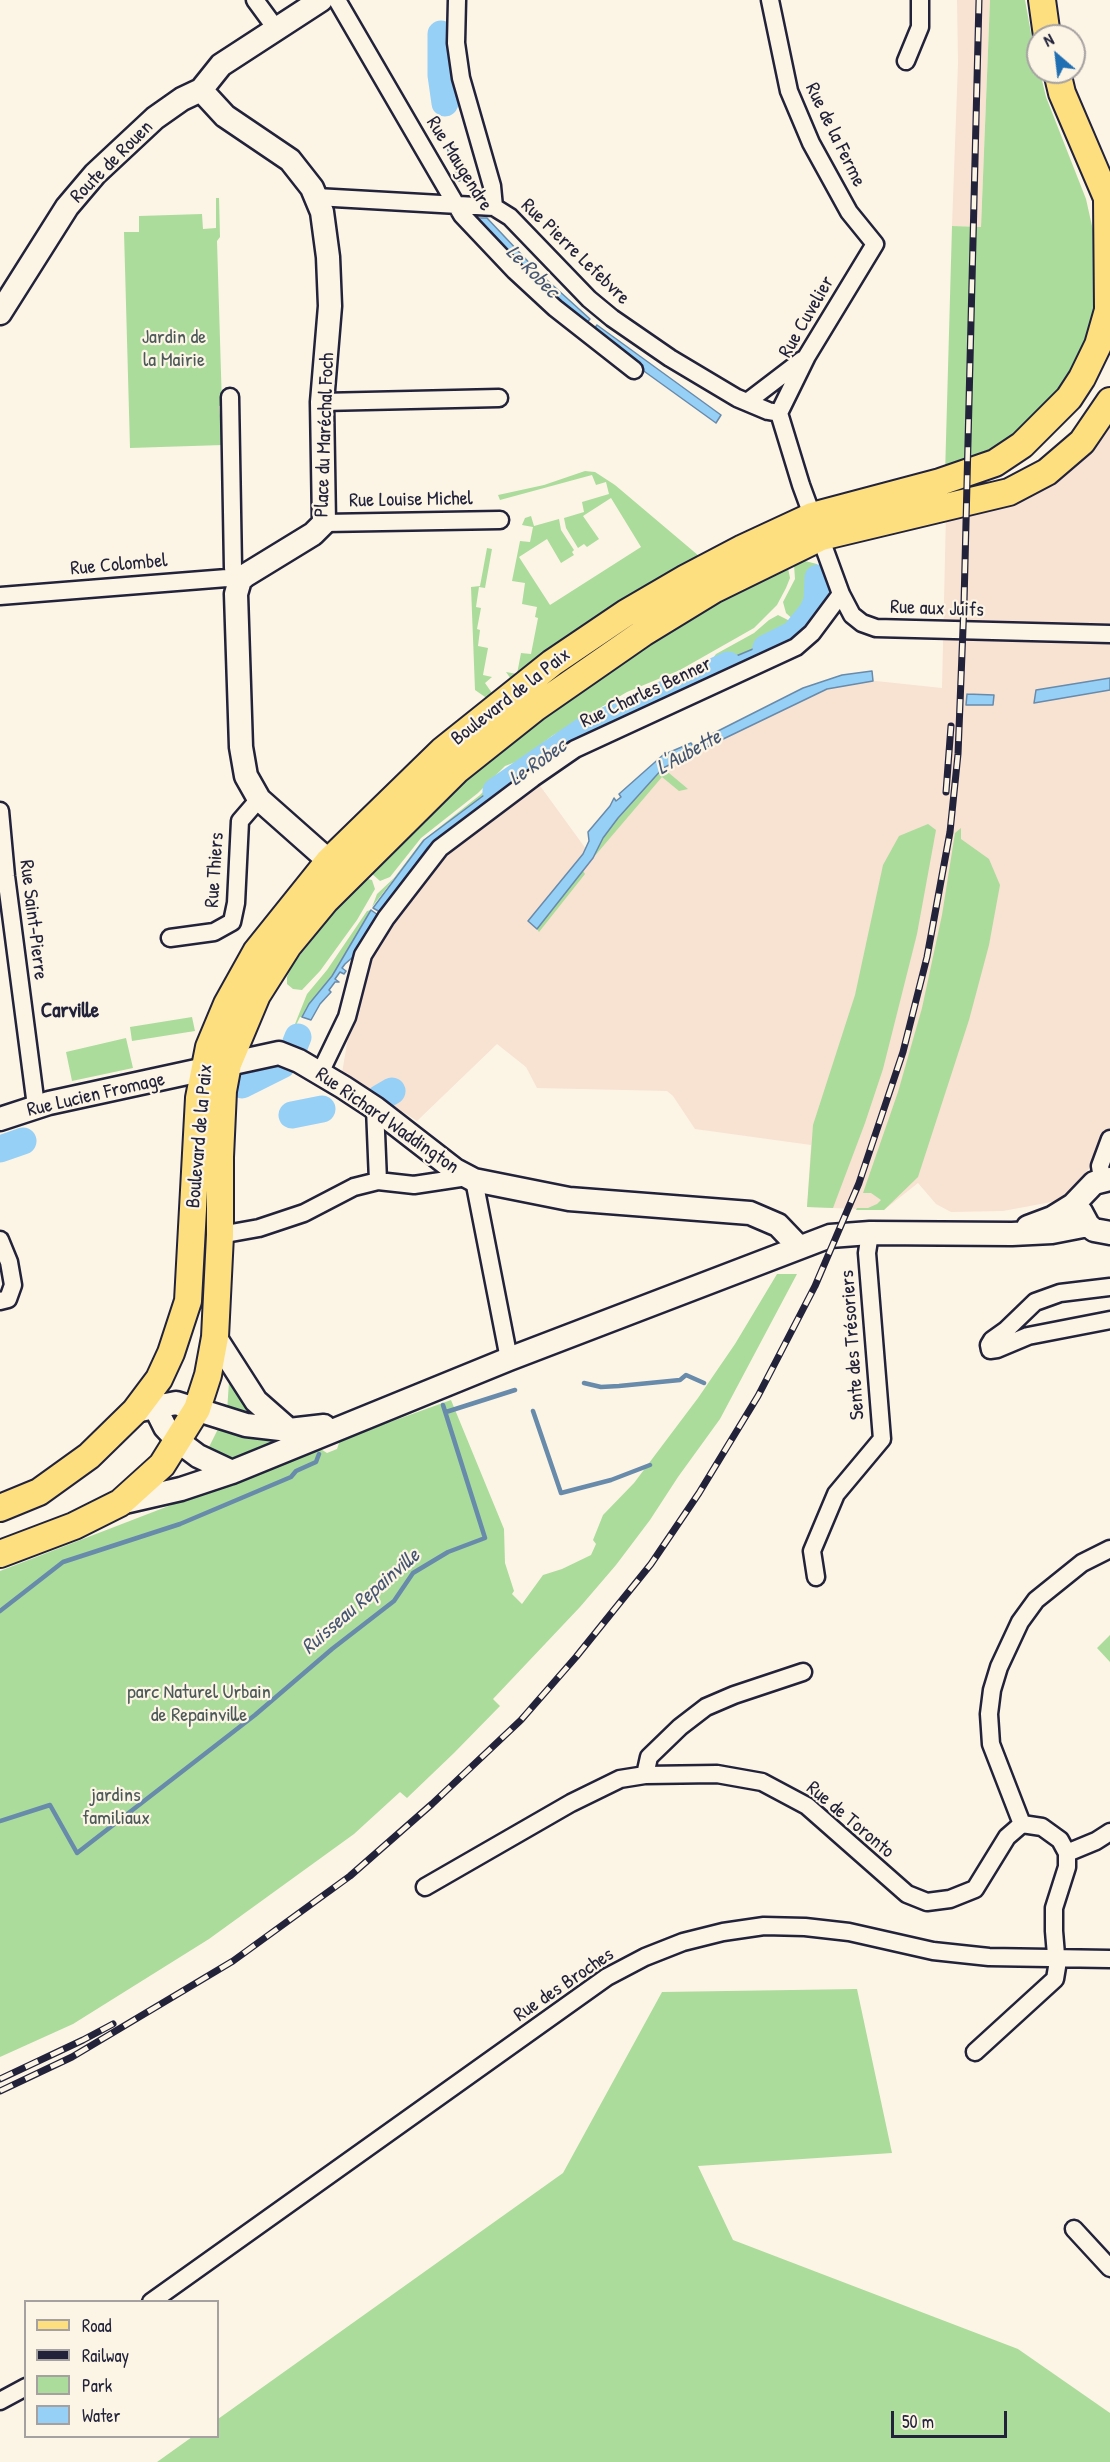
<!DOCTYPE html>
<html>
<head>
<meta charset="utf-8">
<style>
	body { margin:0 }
	#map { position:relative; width:1110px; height:2462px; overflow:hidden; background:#fcf5e5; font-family:"Patrick Hand",sans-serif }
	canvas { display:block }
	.legend { position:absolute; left:24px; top:2300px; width:195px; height:138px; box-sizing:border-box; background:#fcf5e5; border:2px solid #a5a1a1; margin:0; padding:8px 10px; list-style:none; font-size:18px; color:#22223b }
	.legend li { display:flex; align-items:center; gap:12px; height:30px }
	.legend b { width:30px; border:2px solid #a5a1a1 }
	.north { position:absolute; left:1026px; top:24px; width:60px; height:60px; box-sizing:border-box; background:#fcf5e5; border:2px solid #a5a1a1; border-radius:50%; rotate:332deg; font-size:16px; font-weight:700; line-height:24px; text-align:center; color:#22223b }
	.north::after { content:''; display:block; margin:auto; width:21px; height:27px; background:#1f6fb2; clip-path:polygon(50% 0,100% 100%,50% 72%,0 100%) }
	.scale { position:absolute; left:891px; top:2411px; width:116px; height:27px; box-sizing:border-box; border:3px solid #22223b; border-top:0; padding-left:8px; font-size:18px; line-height:21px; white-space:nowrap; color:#22223b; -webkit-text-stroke:4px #fcf5e5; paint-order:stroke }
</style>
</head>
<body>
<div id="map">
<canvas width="1110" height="2462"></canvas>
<ul class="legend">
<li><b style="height:8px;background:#fddf80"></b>Road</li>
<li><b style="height:8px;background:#22223b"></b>Railway</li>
<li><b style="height:16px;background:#abdc9c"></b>Park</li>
<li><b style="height:16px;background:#96d0f6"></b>Water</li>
</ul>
<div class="north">N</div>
<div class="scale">50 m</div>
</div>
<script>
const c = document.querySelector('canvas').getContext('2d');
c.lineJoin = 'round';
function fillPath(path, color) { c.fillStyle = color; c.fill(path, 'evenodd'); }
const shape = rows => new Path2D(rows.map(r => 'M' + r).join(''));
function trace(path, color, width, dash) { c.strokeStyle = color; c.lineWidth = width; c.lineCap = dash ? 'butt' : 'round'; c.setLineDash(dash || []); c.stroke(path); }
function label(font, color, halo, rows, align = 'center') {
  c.font = font + ' "Patrick Hand",sans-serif'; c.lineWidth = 4.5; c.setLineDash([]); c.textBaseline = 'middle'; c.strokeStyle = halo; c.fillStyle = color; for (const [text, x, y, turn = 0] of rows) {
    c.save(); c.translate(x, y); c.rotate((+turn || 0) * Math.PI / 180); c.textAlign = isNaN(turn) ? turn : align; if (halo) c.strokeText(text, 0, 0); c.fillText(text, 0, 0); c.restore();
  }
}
const built = shape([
	[957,0,990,0,981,227,952,226,958,63],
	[1110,423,1110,1139,1106,1149,1062,1200,1003,1211,951,1212,936,1204,918,1183,884,1210,807,1207,811,1145,695,1129,673,1096,667,1091,537,1088,526,1067,497,1044,417,1121,342,1073,363,949,431,848,530,772,586,849,668,758,809,688,857,679,942,688,946,513,1014,503]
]);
const green = shape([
	[990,0,1025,0,1038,72,1040,72,1046,97,1086,199,1094,235,1099,279,1092,326,1076,365,1057,397,1030,428,994,453,945,475,952,226,981,227],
	[216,198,219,198,220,237,217,241,222,406,219,406,223,445,130,448,124,232,139,232,139,216,202,214,203,229,216,228],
	[585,471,595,472,615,485,699,556,679,568,488,699,475,690,471,587,480,586,487,548,492,549,485,588,479,587,476,607,481,608,477,629,480,630,478,646,488,648,483,675,492,677,485,683,492,693,511,679,506,672,517,674,521,653,531,654,538,618,535,617,537,607,522,604,525,583,512,581,520,541,530,542,533,527,522,525,525,518,531,516,534,526,559,519,561,530,574,550,572,552,574,555,561,563,547,539,519,557,550,605,641,547,611,498,583,516,599,539,587,547,584,544,578,548,566,528,564,518,584,512,582,502,609,494,606,482,596,485,592,475,500,500,498,495,544,485],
	[805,561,817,564,823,577,814,580,811,604,798,624,786,613,783,602,795,579,794,565],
	[787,563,790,578,786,588,777,605,754,628,680,670,627,692,552,736,521,760,505,766,478,793,421,838,390,877,380,881,371,873,466,775,636,648],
	[778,615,788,620,795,627,777,639,714,666,713,658,716,654,754,633,769,620],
	[685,673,690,676,628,705,628,697,632,694],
	[593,716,598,719,564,737,527,763,528,758,547,742],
	[514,765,523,766,424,840,372,907,377,894,394,878,422,841,480,795,503,772],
	[663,768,688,789,679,791,662,777,593,858,603,838,618,818],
	[928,824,936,830,917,934,883,1069,865,1123,833,1208,807,1207,813,1125,855,995,883,865,899,836],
	[961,828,961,839,989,859,1000,885,989,945,969,1020,918,1177,884,1210,856,1210,857,1208,868,1208,877,1204,881,1200,871,1193,863,1193,898,1092,922,1008,942,915,955,833],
	[583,871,585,874,539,932,537,929],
	[364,878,372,880,375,889,357,920,320,971,302,990,293,989,287,984,287,977,293,964,337,908],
	[371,910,332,976,309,1004,302,1017,300,1017,287,1044,307,994,327,970,367,911],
	[192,1017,195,1031,132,1041,130,1027],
	[126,1038,133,1068,72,1081,66,1052],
	[777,1274,797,1274,720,1419,678,1477,650,1520,616,1565,580,1607,493,1699,500,1706,454,1753,407,1798,400,1792,354,1834,209,1939,73,2024,0,2057,0,1571,319,1448,327,1453,337,1449,340,1440,451,1400,504,1529,505,1563,514,1591,512,1594,522,1604,543,1575,562,1569,591,1555,596,1544,593,1540,603,1515,634,1483,698,1398,735,1344],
	[233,1377,264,1419,227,1411,229,1382],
	[220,1425,313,1434,234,1462,206,1453],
	[1110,1635,1110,1662,1097,1648],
	[857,1989,892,2153,698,2166,733,2240,1018,2349,1110,2413,1110,2462,157,2462,192,2437,218,2436,218,2419,563,2173,662,1992]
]);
const water = shape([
	[435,46,446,46,446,75,450,102,441,104,434,67,435,46],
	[454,146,465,179,459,181,447,148,454,146],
	[473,218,487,218,537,271,590,319,583,327,473,218],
	[597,325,721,415,716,423,591,333,597,325],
	[823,577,822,599,818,612,804,630,798,624,811,604,814,580,823,577],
	[795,627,802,633,789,642,697,683,693,674,777,639,795,627],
	[872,671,873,681,827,689,663,768,618,818,603,838,593,858,537,929,528,921,583,854,589,841,588,832,610,806,614,798,616,801,621,797,619,794,663,755,691,743,693,746,711,738,710,735,803,688,842,675,872,671],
	[690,676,694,684,634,712,631,711,628,705,690,676],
	[1110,678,1110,690,1034,703,1036,690,1110,678],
	[967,694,994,695,993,705,966,705,967,694],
	[598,719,601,727,575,740,531,771,527,763,564,737,598,719],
	[523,766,527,773,428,847,380,912,373,908,424,840,523,766],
	[371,910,378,915,357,958,354,956,345,964,342,968,346,971,344,974,340,972,335,979,339,982,335,982,329,990,331,992,320,1004,311,1020,302,1017,309,1004,332,976,371,910]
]);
const stream = shape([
	[584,1383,601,1387,619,1386,680,1380,686,1375,704,1383],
	[533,1411,561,1493,611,1480,650,1465],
	[446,1412,515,1390],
	[0,1611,63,1562,180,1524,291,1477,296,1471,316,1462,319,1454],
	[0,1821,50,1805,77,1853,255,1715,332,1649,394,1601,413,1573,448,1552,485,1538,443,1405]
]);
const river = shape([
	[441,34,441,75,445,103],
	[766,648,794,634,812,612,817,601,818,578],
	[496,791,583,731,728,665],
	[294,1047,298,1037],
	[242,1085,282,1065],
	[380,1098,392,1091],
	[292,1115,322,1109],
	[0,1149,23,1141]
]);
const street = shape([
	[255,0,277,30],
	[337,0,462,215,515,271,555,308,634,370],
	[457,0,456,43,461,78,492,186,494,207,510,217,589,299,612,318,670,358,737,398,768,411,779,413],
	[770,0,789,91,811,143,849,212,875,244,807,356,779,413],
	[906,61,920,27,920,0],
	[316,197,494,207],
	[230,397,233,568,240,580],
	[322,402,499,398],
	[747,402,802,360],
	[779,413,801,485,841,594,852,615,862,623,876,628,1110,634],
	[324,523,500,520],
	[0,596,227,578,240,580],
	[0,811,6,876,36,1106],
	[170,938,214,932,232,922,236,903,240,821,259,799],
	[320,1073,347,1017,363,955,386,918,440,848,533,778,575,749,796,647,812,633,841,594],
	[375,1108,378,1181],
	[1102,1179,1100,1166,1110,1139],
	[474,1180,509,1359],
	[220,1235,259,1228,304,1213,354,1187,378,1181,414,1185,467,1177],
	[0,1240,9,1262,13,1285,8,1299,0,1301],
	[1110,1287,1060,1293,1035,1302,1006,1330,992,1340,989,1345,990,1350,997,1349,1028,1336,1110,1320],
	[816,1577,812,1551,836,1494,882,1439,867,1253,870,1233],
	[645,1775,649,1757,680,1727,706,1707,734,1695,803,1672],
	[1022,1824,991,1744,989,1714,992,1690,999,1667,1020,1622,1036,1600,1082,1563,1110,1549],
	[1067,1853,1096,1841,1110,1832],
	[425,1887,571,1803,620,1779,645,1775,717,1774,762,1782,807,1806,907,1894,927,1902,950,1899,975,1889,1007,1837,1022,1824],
	[975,2052,1055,1979,1057,1967,1054,1931,1054,1908,1067,1867,1067,1853,1060,1840,1042,1827,1022,1824],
	[1074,2229,1110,2268],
	[151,2302,607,1977,645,1957,683,1942,723,1932,764,1926,805,1927,849,1932,933,1951,989,1957,1110,1959],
	[0,2401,26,2387]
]);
const secondary = shape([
	[201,90,225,116,290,160,312,188,322,212,328,257,330,306,322,402,324,523,313,534,246,575,240,580,236,594,241,747,246,776,259,799,329,861],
	[201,90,221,65,321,0],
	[0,313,67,207,95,174,155,118,182,99,201,90],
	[0,1119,49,1103,279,1053,299,1061,343,1087,375,1108,455,1170,474,1180,569,1199,750,1213,778,1225,799,1247],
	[1081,1212,1088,1225,1094,1230,1110,1233],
	[1028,1227,1052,1218,1073,1205,1094,1183,1110,1179],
	[215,1337,256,1401,289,1430],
	[152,1393,155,1407,165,1427,178,1441,198,1456,232,1472],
	[135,1411,176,1403,246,1425,289,1430,324,1426],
	[120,1503,181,1489,232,1472,509,1359,830,1236,870,1233,1012,1234,1052,1232,1088,1225]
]);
const primary = shape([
	[1042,0,1047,36],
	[1057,72,1062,93,1110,205],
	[0,1508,39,1492,89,1456,135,1411,159,1379,171,1353,188,1301,199,1098,209,1047,227,1004,256,952,329,861,442,751,552,663,626,613,686,578,743,548,812,516,940,482,995,463,1022,445,1069,398,1082,378,1098,345,1108,310,1107,201],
	[0,1554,74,1526,120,1503,162,1465,197,1409,208,1375,215,1337,220,1235,220,1157,223,1091,228,1064,257,995,288,946,326,900,457,770,535,708,643,633,715,589,821,537,1009,492,1047,472,1082,442,1110,401]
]);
const rail = shape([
	[946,792,951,726],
	[0,2079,83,2040,113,2024],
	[0,2091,72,2057,233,1961,350,1876,432,1804,521,1720,576,1657,651,1564,699,1493,758,1396,815,1286,859,1183,903,1052,927,957,950,832,958,754,964,603,979,0]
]);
const streetNames = [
	["Rue de la Ferme",835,135,64],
	["Route de Rouen",112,162,-45],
	["Rue Maugendre",459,164,58],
	["Rue Pierre Lefebvre",575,252,44],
	["Rue Cuvelier",807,317,-60],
	["Place du Maréchal Foch",325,435,-88],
	["Rue Louise Michel",411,500,-1],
	["Rue Colombel",119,565,-5],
	["Rue aux Juifs",937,609,2],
	["Rue Charles Benner",646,693,-25],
	["Boulevard de la Paix",511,697,-38],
	["Rue Thiers",215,870,-86],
	["Rue Saint-Pierre",33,920,83],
	["Rue Lucien Fromage",96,1095,-13],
	["Rue Richard Waddington",387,1121,35],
	["Boulevard de la Paix",200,1136,-85],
	["Sente des Trésoriers",853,1345,-94],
	["Rue de Toronto",850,1820,40],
	["Rue des Broches",564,1985,-34]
];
const parkNames = [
	["Jardin de",174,338],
	["la Mairie",174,361],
	["parc Naturel Urbain",199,1693],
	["de Repainville",199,1716],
	["jardins",116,1796],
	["familiaux",116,1819]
];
const waterNames = [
	["Le Robec",532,272,45],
	["L'Aubette",689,753,-29],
	["Le Robec",538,763,-35],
	["Ruisseau Repainville",361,1602,-41]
];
const neighbourhoodNames = [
	["Carville",70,1011]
];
fillPath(built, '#f8e2d2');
fillPath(green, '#abdc9c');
fillPath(water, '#96d0f6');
trace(water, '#688aab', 1.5);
trace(stream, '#688aab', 4.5);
trace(river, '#96d0f6', 27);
trace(street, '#22223b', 21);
trace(secondary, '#22223b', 27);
trace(primary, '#22223b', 30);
trace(street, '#fcf5e5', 16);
trace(secondary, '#fcf5e5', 22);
trace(primary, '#fddf80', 26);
trace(rail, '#22223b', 7);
trace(rail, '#fcf5e5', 4.5, [14]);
label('20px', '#22223b', '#fcf5e5', streetNames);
label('20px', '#4b5a58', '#fcf5e5', parkNames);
label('italic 21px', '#455673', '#fcf5e5', waterNames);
label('bold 21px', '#22223b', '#fcf5e5', neighbourhoodNames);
</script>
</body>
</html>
